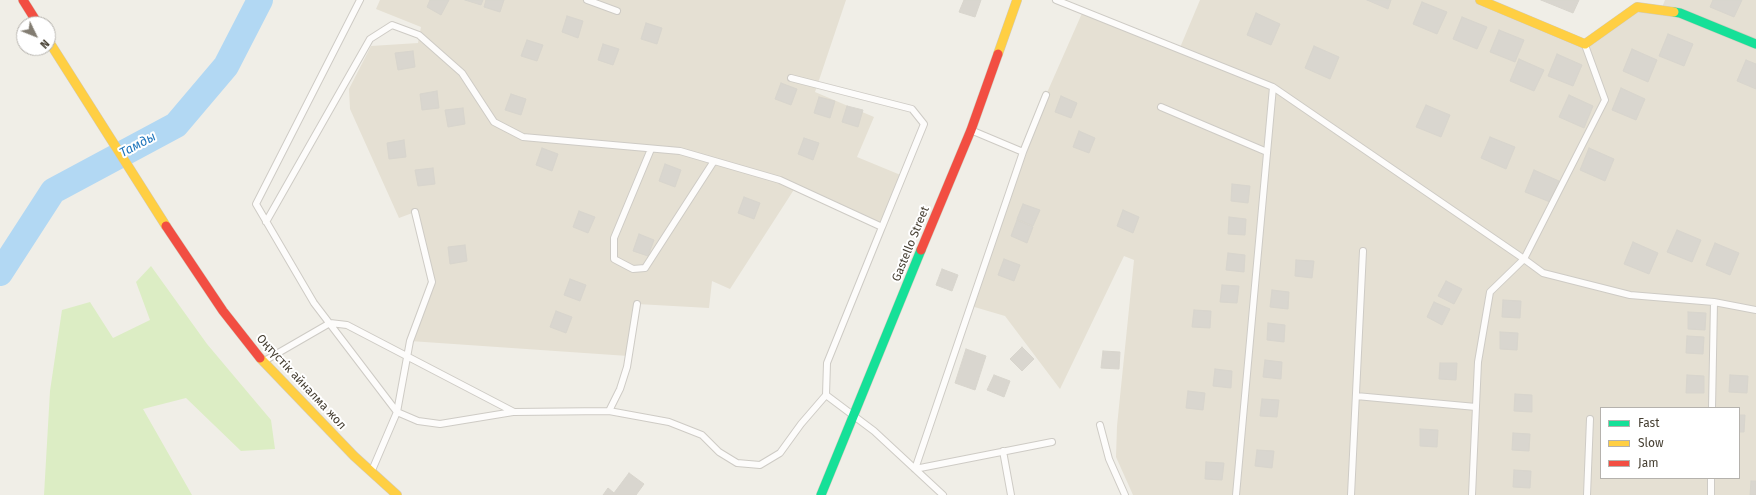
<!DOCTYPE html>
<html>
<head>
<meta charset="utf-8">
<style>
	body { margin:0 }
	#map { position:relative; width:1756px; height:495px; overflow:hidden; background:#f0eee7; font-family:"Fira Sans",sans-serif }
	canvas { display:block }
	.legend { position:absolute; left:1600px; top:407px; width:140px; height:72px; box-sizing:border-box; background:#fff; border:1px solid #b5b2ad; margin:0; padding:5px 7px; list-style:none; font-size:12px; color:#463f32 }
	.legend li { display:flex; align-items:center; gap:8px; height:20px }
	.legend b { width:20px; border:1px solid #b5b2ad }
	.north { position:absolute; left:16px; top:16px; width:40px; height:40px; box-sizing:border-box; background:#fff; border:1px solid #b5b2ad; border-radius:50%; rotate:133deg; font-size:11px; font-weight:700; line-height:16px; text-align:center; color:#463f32 }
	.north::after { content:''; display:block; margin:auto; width:14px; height:18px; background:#827c71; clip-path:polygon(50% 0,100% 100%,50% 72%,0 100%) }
</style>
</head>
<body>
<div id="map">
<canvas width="1756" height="495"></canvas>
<ul class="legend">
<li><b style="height:5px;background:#16e098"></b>Fast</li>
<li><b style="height:5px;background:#ffcf43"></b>Slow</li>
<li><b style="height:5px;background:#f24e42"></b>Jam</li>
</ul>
<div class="north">N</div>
</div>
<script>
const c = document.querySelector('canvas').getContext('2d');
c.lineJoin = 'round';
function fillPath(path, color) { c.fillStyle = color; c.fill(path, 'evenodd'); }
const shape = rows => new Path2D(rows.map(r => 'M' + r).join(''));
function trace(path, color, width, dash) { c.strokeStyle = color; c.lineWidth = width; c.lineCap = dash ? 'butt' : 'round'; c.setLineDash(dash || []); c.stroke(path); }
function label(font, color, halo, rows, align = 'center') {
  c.font = font + ' "Fira Sans",sans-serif'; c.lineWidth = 4; c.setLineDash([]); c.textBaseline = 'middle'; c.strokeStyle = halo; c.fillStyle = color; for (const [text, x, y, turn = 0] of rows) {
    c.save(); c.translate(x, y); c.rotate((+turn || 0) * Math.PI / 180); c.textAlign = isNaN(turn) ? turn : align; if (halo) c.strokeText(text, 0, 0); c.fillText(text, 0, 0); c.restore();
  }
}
const residential = shape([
	[380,0,846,0,815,92,874,117,857,157,903,176,882,227,795,188,730,289,712,281,709,308,637,304,628,356,410,341,432,282,415,212,399,218,350,109,349,89,371,46,418,43,421,27,376,9],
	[1200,0,1480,0,1585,44,1637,7,1661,10,1665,0,1756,0,1756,495,1133,495,1116,457,1117,426,1134,260,1124,256,1060,389,1005,316,971,306,1046,95,1083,11,1179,50],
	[1601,408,1739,408,1739,478,1601,478]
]);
const green = shape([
	[151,266,207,344,271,420,275,449,241,451,186,398,143,409,192,495,44,495,50,391,62,310,90,302,113,338,150,320,136,282]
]);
const river = shape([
	[0,273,53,191,176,125,226,66,260,0]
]);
const building = shape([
	[430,0,449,0,441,15,427,7,430,0],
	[465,0,483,0,481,5,465,0],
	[486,0,504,0,500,12,484,7,486,0],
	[964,0,981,0,975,17,959,12,964,0],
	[1367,0,1391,0,1388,9,1367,0],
	[1541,0,1579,0,1573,13,1541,0],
	[1713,0,1742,0,1734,17,1710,7,1713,0],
	[1422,2,1447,12,1437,34,1413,24,1422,2],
	[1256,13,1280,24,1271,45,1247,35,1256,13],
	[567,16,583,21,578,38,562,32,567,16],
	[1462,17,1487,27,1477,49,1453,39,1462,17],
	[646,23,662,28,657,44,641,39,646,23],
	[1499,30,1524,40,1515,62,1490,52,1499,30],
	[1668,34,1693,44,1684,66,1659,56,1668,34],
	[527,40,543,45,537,61,521,56,527,40],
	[603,44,619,49,613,65,598,60,603,44],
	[1314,46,1339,57,1330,79,1305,68,1314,46],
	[1632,49,1657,60,1648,82,1623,71,1632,49],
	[413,51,415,67,398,70,395,53,413,51],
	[1557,54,1582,65,1573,86,1548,76,1557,54],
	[1519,59,1544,70,1534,91,1510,81,1519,59],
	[1746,60,1756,64,1756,89,1737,81,1746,60],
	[781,83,797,89,791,105,775,99,781,83],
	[1621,88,1645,99,1636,120,1612,110,1621,88],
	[437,91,439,108,422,110,420,94,437,91],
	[511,94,526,99,521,115,505,110,511,94],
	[1569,95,1593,106,1584,128,1559,117,1569,95],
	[1061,96,1077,103,1071,118,1055,112,1061,96],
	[819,97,835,101,830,118,814,113,819,97],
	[1426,105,1450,115,1441,137,1416,127,1426,105],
	[847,106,863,110,858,127,842,122,847,106],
	[463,108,465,124,448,127,445,110,463,108],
	[1079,131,1095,138,1089,153,1073,147,1079,131],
	[1490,137,1515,147,1506,169,1481,158,1490,137],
	[804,138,819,143,813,160,798,154,804,138],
	[404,140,406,157,389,159,387,143,404,140],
	[542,148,558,154,552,171,536,165,542,148],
	[1589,148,1614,159,1605,181,1580,170,1589,148],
	[665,164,681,170,675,187,659,181,665,164],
	[433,168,435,184,418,186,415,170,433,168],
	[1534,170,1559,181,1550,202,1525,192,1534,170],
	[1232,184,1250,186,1248,203,1231,201,1232,184],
	[744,197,760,203,754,219,738,213,744,197],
	[1023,204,1040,210,1033,226,1017,219,1023,204],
	[1123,210,1139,217,1133,233,1117,226,1123,210],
	[579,211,595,217,588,233,573,227,579,211],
	[1229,217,1246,219,1245,235,1228,234,1229,217],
	[1017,220,1033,227,1027,243,1011,236,1017,220],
	[1677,230,1701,240,1692,262,1667,252,1677,230],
	[639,234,654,240,648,256,633,251,639,234],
	[1633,242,1658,253,1649,274,1624,264,1633,242],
	[1715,243,1739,253,1730,275,1706,265,1715,243],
	[465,245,467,261,450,264,448,247,465,245],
	[1228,253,1245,255,1244,272,1226,270,1228,253],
	[1004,259,1020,265,1014,281,998,275,1004,259],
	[1296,260,1314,261,1312,278,1295,276,1296,260],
	[942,269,958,275,952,291,936,285,942,269],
	[570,279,586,285,580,301,564,295,570,279],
	[1446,281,1462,289,1454,304,1438,296,1446,281],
	[1222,285,1239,286,1237,303,1220,302,1222,285],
	[1272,290,1289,292,1288,309,1270,307,1272,290],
	[1503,300,1521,301,1520,318,1502,317,1503,300],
	[1434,302,1450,309,1442,325,1427,317,1434,302],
	[1194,310,1211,311,1210,328,1192,327,1194,310],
	[556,311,572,317,566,333,550,327,556,311],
	[1688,312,1706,313,1705,330,1688,329,1688,312],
	[1268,323,1285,325,1284,342,1267,340,1268,323],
	[1500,332,1518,333,1517,350,1500,349,1500,332],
	[1687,336,1704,337,1703,354,1686,353,1687,336],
	[1022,347,1034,359,1022,371,1010,359,1022,347],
	[966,349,986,356,975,390,955,383,966,349],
	[1103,351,1120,352,1119,369,1101,368,1103,351],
	[1265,360,1282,362,1281,379,1263,377,1265,360],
	[1440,363,1457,363,1456,380,1439,379,1440,363],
	[1215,369,1232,371,1231,388,1213,386,1215,369],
	[994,375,1010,381,1004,397,987,390,994,375],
	[1687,375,1704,376,1704,393,1686,393,1687,375],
	[1730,375,1748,376,1747,393,1729,392,1730,375],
	[1188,391,1205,393,1203,410,1186,408,1188,391],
	[1515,394,1532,395,1532,412,1514,411,1515,394],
	[1262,399,1279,400,1277,417,1260,416,1262,399],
	[1739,415,1745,415,1744,432,1739,432,1739,415],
	[1420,429,1438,430,1437,447,1420,446,1420,429],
	[1513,433,1530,434,1529,451,1512,450,1513,433],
	[1257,450,1274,451,1272,468,1255,466,1257,450],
	[1206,462,1224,463,1222,480,1205,479,1206,462],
	[1514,470,1531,471,1530,488,1513,487,1514,470],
	[629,473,644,484,636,495,603,495,608,488,614,493,629,473],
	[1751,481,1756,481,1756,495,1750,495,1751,481]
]);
const lane = shape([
	[360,0,256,204,314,303,397,412,418,421,440,424,513,412],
	[587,0,617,11],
	[1056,0,1273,87,1236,495],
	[791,78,912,109,924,124,882,227],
	[1273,87,1524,259,1543,273,1630,295,1714,302,1756,310],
	[1161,107,1267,152],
	[973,131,1023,152],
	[651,149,614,238,614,259,633,269,645,268,714,161],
	[266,222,370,39,392,25,419,35,462,73,494,122,523,137,680,151,780,180,882,227,827,363,826,395,874,431,943,495],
	[266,360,330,323,347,325,514,412,609,411,669,422,702,435,719,452,737,463,760,465,780,453,801,424,826,395],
	[1356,396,1476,407],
	[1712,408,1714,302],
	[609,411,620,389,627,367,637,304],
	[1100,425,1109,459,1125,495],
	[1003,451,1011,495],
	[373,468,397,412,410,341,432,282,415,212],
	[915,469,1023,152,1046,95],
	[915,469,1052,442],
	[1351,495,1363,251],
	[1472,495,1478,362,1490,292,1524,259,1605,100,1585,45],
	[1587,495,1590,419],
	[1711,495,1711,478]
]);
const fast = shape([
	[1674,12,1680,13,1756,44],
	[821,495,921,250]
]);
const slow = shape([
	[1480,0,1585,44,1637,7,1674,12],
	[48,40,166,226],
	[998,54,1017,0],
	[260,358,354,456,397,495]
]);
const jam = shape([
	[23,0,38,24],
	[166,226,223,311,260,358],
	[921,250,971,130,998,54]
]);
const streetNames = [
	["Gastello Street",911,244,-68],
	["Оңтүстік айналма жол",301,382,47]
];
const waterNames = [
	["Тамды",138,145,-28]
];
fillPath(residential, '#e5e0d3');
fillPath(green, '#dcedc4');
trace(river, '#b2d8f3', 26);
fillPath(building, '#d9d6cf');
trace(building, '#d8d5cd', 1);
trace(lane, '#cecbc5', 8);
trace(fast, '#d0cbbd', 10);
trace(slow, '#d0cbbd', 10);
trace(jam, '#d0cbbd', 10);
trace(lane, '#fdfcfb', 6);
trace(fast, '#16e098', 9);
trace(slow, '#ffcf43', 9);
trace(jam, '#f24e42', 9);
label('12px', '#463f32', '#fff', streetNames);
label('italic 13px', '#2177bd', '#fff', waterNames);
</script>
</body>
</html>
